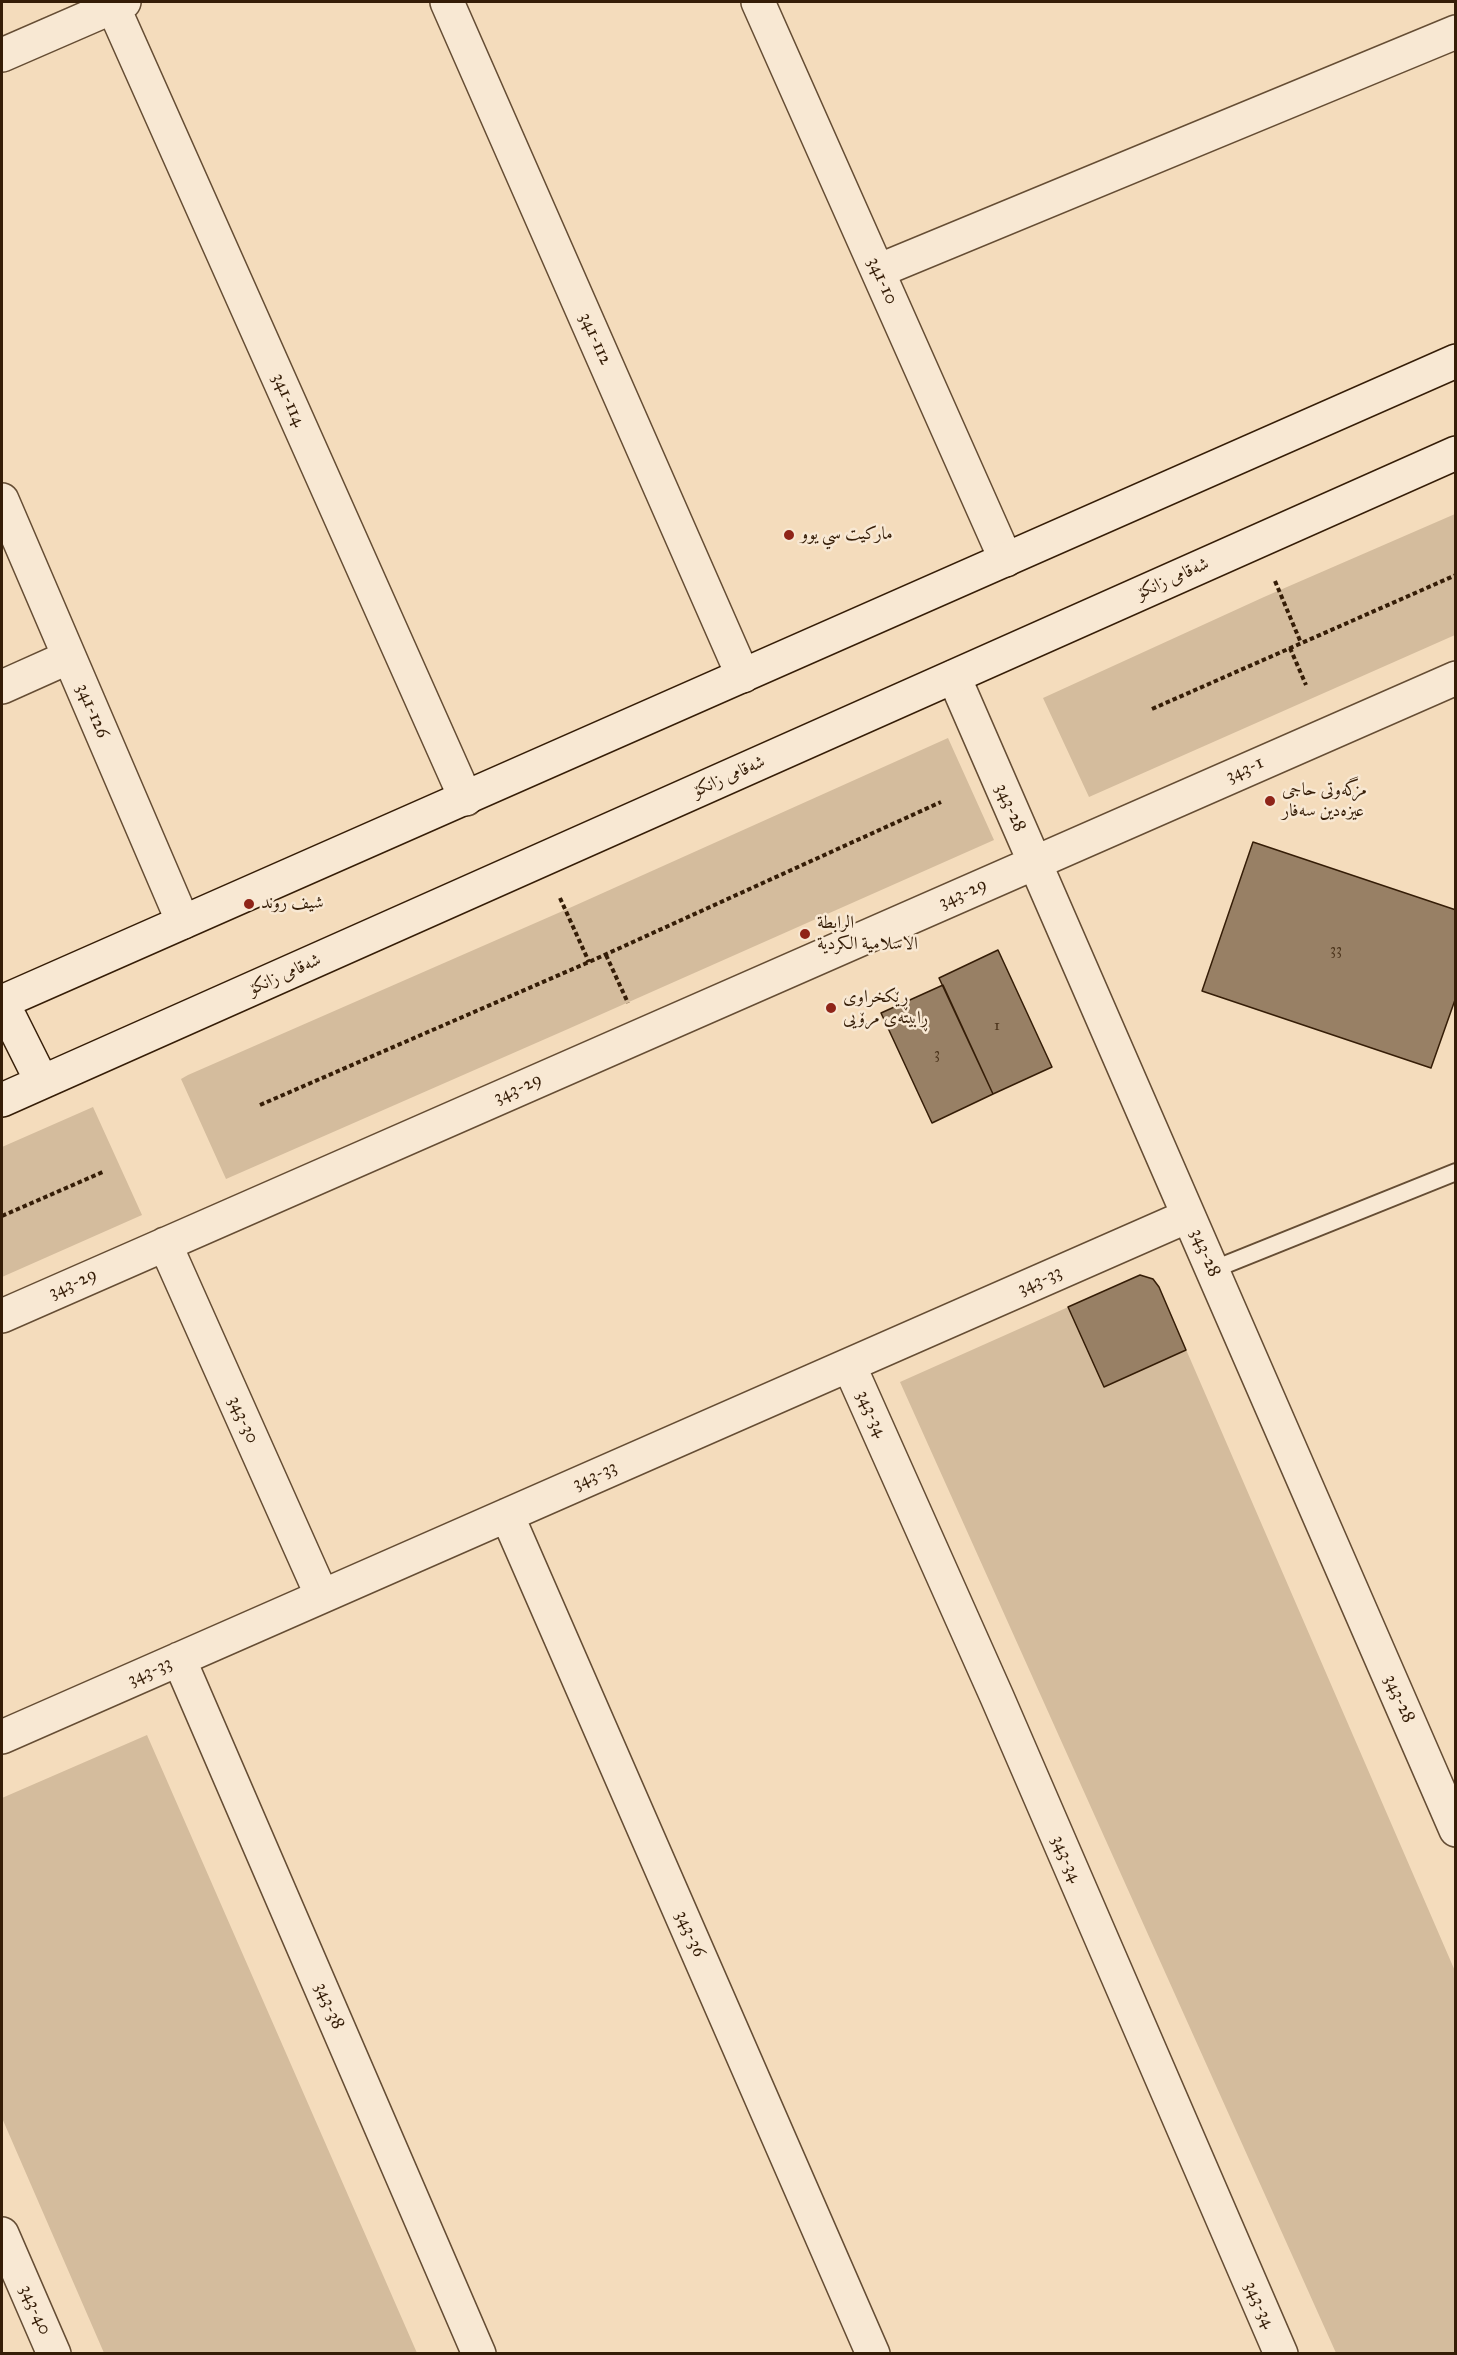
<!DOCTYPE html>
<html>
<head>
<meta charset="utf-8">
<style>
	body { margin:0 }
	#map { position:relative; width:1457px; height:2355px; overflow:hidden; background:#f4dcbc; font-family:"IM FELL Great Primer",serif }
	canvas { display:block }
	.frame { position:absolute; inset:0; border:3px solid #351d07; pointer-events:none }
</style>
</head>
<body>
<div id="map">
<canvas width="1457" height="2355"></canvas>
<div class="frame"></div>
</div>
<script>
const c = document.querySelector('canvas').getContext('2d');
c.lineJoin = 'round';
function fillPath(path, color) { c.fillStyle = color; c.fill(path, 'evenodd'); }
const shape = rows => new Path2D(rows.map(r => 'M' + r).join(''));
function trace(path, color, width, dash) { c.strokeStyle = color; c.lineWidth = width; c.lineCap = dash ? 'butt' : 'round'; c.setLineDash(dash || []); c.stroke(path); }
function label(font, color, halo, rows, align = 'center') {
  c.font = font + ' "IM FELL Great Primer",Amiri,serif'; c.lineWidth = 5; c.setLineDash([]); c.textBaseline = 'middle'; c.strokeStyle = halo; c.fillStyle = color; for (const [text, x, y, turn = 0] of rows) {
    c.save(); c.translate(x, y); c.rotate((+turn || 0) * Math.PI / 180); c.textAlign = isNaN(turn) ? turn : align; if (halo) c.strokeText(text, 0, 0); c.fillText(text, 0, 0); c.restore();
  }
}
const green = shape([
	[1455,514,1455,635,1089,797,1043,698,1264,597],
	[948,738,994,840,568,1029,226,1179,181,1079,188,1075,565,910],
	[93,1107,142,1215,2,1277,2,1147],
	[1140,1275,1153,1279,1159,1287,1455,1971,1455,2353,1336,2353,900,1382],
	[147,1735,417,2353,104,2353,2,2118,2,1798]
]);
const building = shape([
	[1253,842,1456,910,1456,997,1431,1068,1202,991,1253,842],
	[998,950,1052,1067,993,1094,939,978,998,950],
	[943,985,993,1094,932,1123,881,1013,943,985],
	[1140,1275,1153,1279,1159,1287,1186,1350,1104,1387,1068,1307,1140,1275]
]);
const path = shape([
	[1275,581,1301,643],
	[1290,648,1306,685],
	[1152,709,1456,575],
	[560,898,589,962],
	[606,955,628,1003],
	[260,1105,589,962,941,802],
	[2,1216,105,1171]
]);
const lane = shape([
	[1212,1270,1456,1172]
]);
const street = shape([
	[111,2,466,799],
	[447,2,743,676],
	[758,2,1006,560],
	[2,55,124,2],
	[878,271,1456,32],
	[2,500,183,922],
	[954,677,1456,1830],
	[2,687,69,657],
	[165,1244,322,1596],
	[2,1316,1456,678],
	[849,1365,997,1697,1281,2354],
	[507,1515,873,2354],
	[179,1659,479,2354],
	[2,1737,1188,1216],
	[2,2234,54,2354]
]);
const secondary = shape([
	[2,1002,1456,361],
	[2,1002,42,1082],
	[2,1100,1456,453]
]);
const markers = [
	[789,535,6,"#8f2418"],
	[1270,801,6,"#8f2418"],
	[249,904,6,"#8f2418"],
	[805,934,6,"#8f2418"],
	[831,1008,6,"#8f2418"]
];
const numberNames = [
	["33",1336,950],
	["1",997,1026],
	["3",937,1054]
];
const streetNames = [
	["341-10",882,281,66],
	["341-112",595,339,66],
	["341-114",288,400,66],
	["شەقامی زانکۆ",1173,579,-24],
	["341-126",92,711,67],
	["343-1",1245,770,-24],
	["شەقامی زانکۆ",729,777,-24],
	["343-28",1010,808,66],
	["343-29",963,894,-24],
	["شەقامی زانکۆ",285,975,-24],
	["343-29",518,1089,-24],
	["343-28",1205,1253,67],
	["343-33",1040,1281,-24],
	["343-29",73,1284,-24],
	["343-34",871,1414,66],
	["343-30",243,1420,66],
	["343-33",595,1476,-24],
	["343-33",150,1672,-24],
	["343-28",1399,1699,66],
	["343-34",1066,1859,67],
	["343-36",690,1934,66],
	["343-38",329,2006,67],
	["343-34",1259,2305,66],
	["343-40",35,2310,66]
];
const poiNames = [
	["ماركيت سي يوو",801,535],
	["مزگەوتی حاجی",1282,791],
	["عیزەدین سەفار",1282,812],
	["شیف روند",261,904],
	["الرابطة",817,924],
	["الاسلامية الكردية",817,945],
	["ڕێکخراوی",843,998],
	["ڕابیتەی مرۆیی",843,1019]
];
fillPath(green, '#d4bc9d');
fillPath(building, '#988065');
trace(building, '#351d07', 1.5);
trace(lane, '#654d34', 20);
trace(street, '#654d34', 36);
trace(secondary, '#351d07', 36);
trace(path, '#351d07', 4, [4.5, 3]);
trace(lane, '#f8e8d3', 16);
trace(street, '#f8e8d3', 33);
trace(secondary, '#f8e8d3', 33);
for (const [x, y, r, color] of markers) { const dot = new Path2D(); dot.arc(x, y, r, 0, 2 * Math.PI); c.fillStyle = color; c.fill(dot); trace(dot, '#f8e8d3', 2); }
label('15px', '#4e361e', null, numberNames);
label('18px', '#351d07', '#f8e8d3', streetNames);
label('18px', '#351d07', '#f8e8d3', poiNames, 'left');
</script>
</body>
</html>
